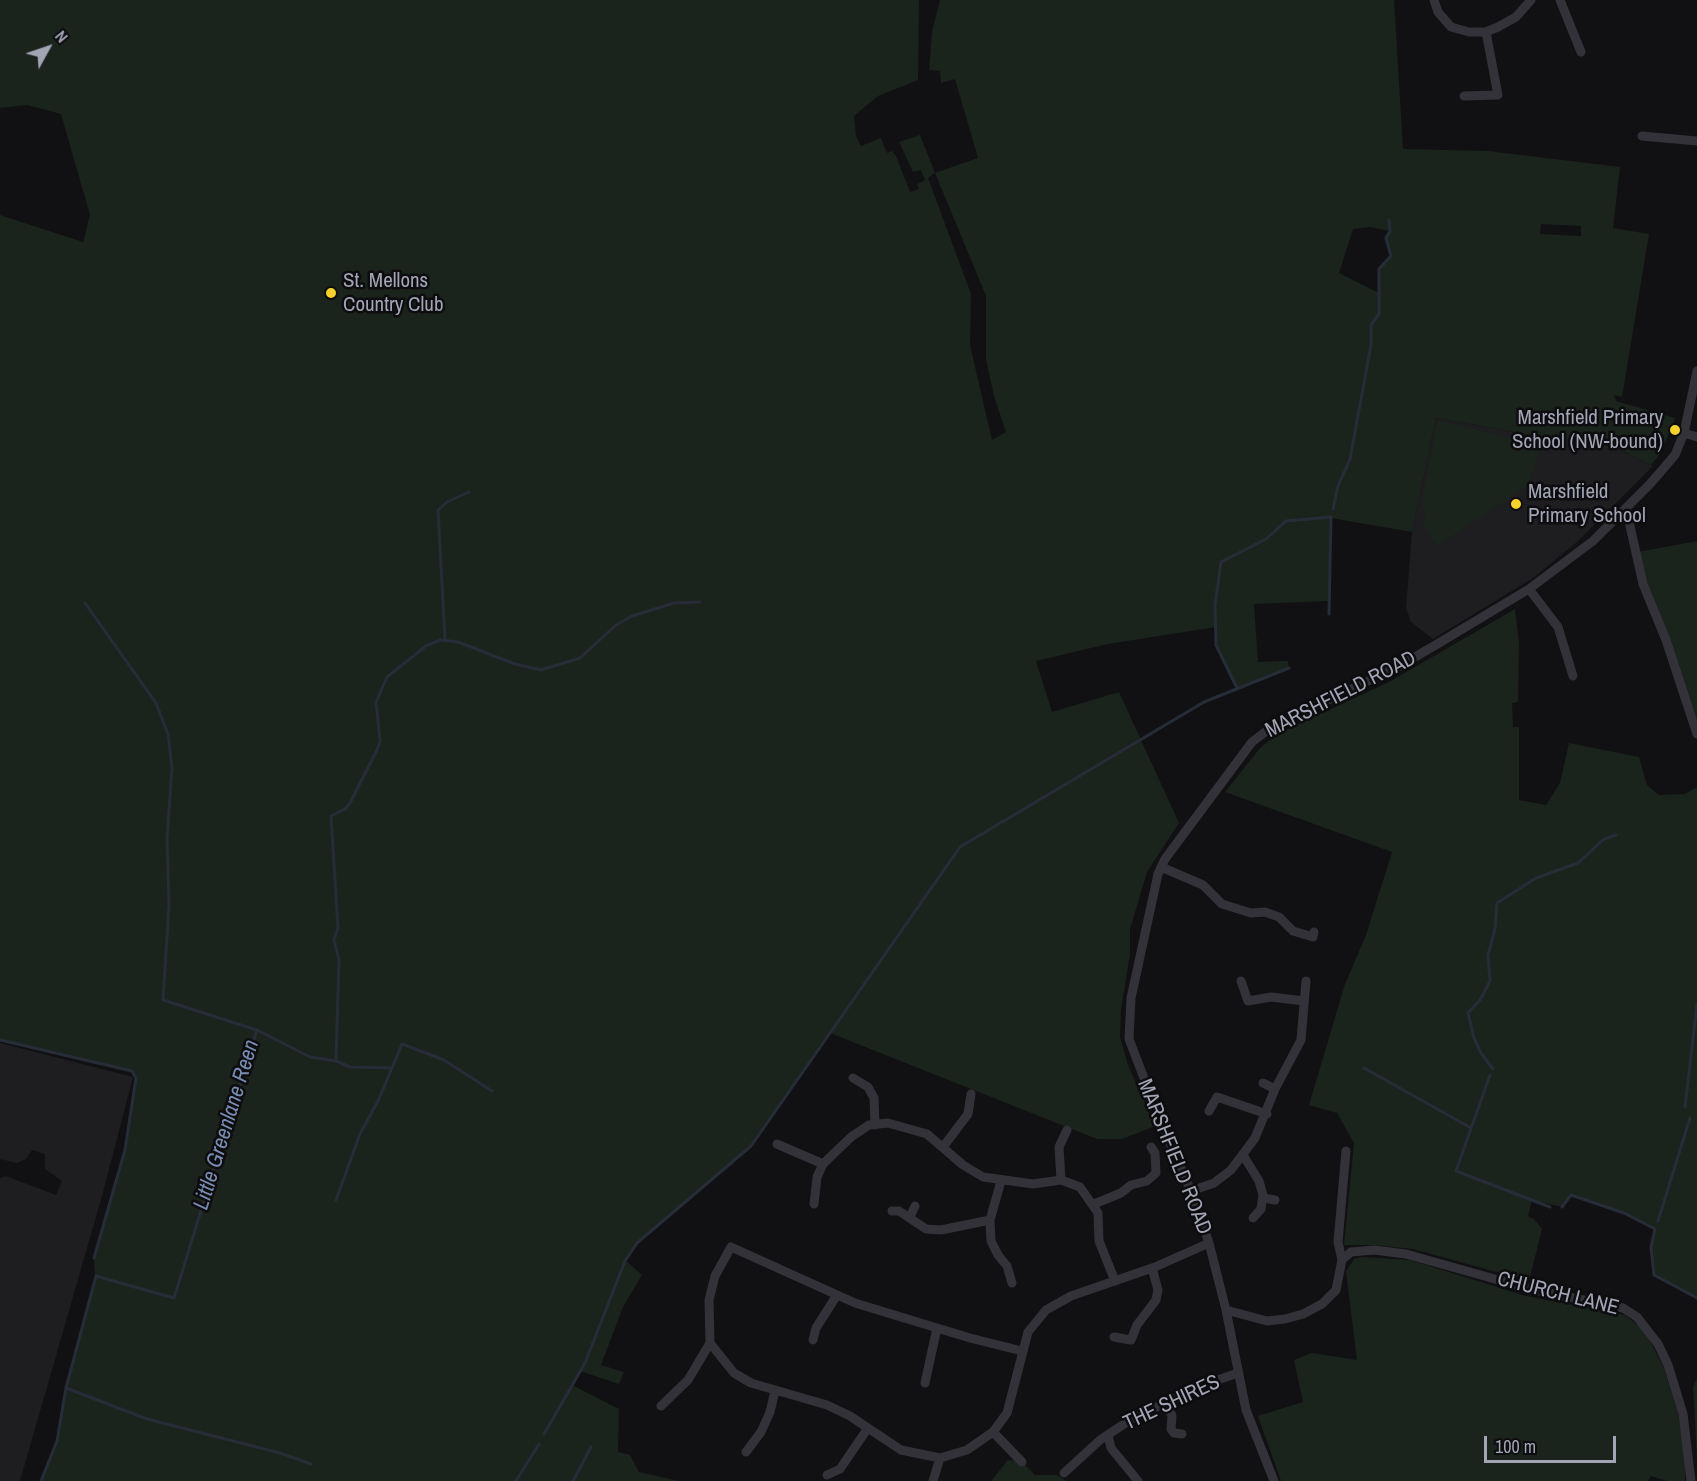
<!DOCTYPE html>
<html>
<head>
<meta charset="utf-8">
<style>
	body { margin:0 }
	#map { position:relative; width:1697px; height:1481px; overflow:hidden; background:#111113; font-family:"Archivo Narrow",sans-serif }
	canvas { display:block }
	.north { position:absolute; left:18px; top:18px; width:60px; height:60px; -webkit-text-stroke:4px #0d0c0e; paint-order:stroke; rotate:50deg; font-size:16px; font-weight:700; line-height:24px; text-align:center; color:#a2a5b4 }
	.north::after { content:''; display:block; margin:auto; width:21px; height:27px; background:#a2a5b4; clip-path:polygon(50% 0,100% 100%,50% 72%,0 100%) }
	.scale { position:absolute; left:1484px; top:1436px; width:132px; height:27px; box-sizing:border-box; border:3px solid #a2a5b4; border-top:0; padding-left:8px; font-size:18px; line-height:21px; white-space:nowrap; color:#a2a5b4; -webkit-text-stroke:4px #0d0c0e; paint-order:stroke }
</style>
</head>
<body>
<div id="map">
<canvas width="1697" height="1481"></canvas>
<div class="north">N</div>
<div class="scale">100 m</div>
</div>
<script>
const c = document.querySelector('canvas').getContext('2d');
c.lineJoin = 'round';
function fillPath(path, color) { c.fillStyle = color; c.fill(path, 'evenodd'); }
const shape = rows => new Path2D(rows.map(r => 'M' + r).join(''));
function trace(path, color, width, dash) { c.strokeStyle = color; c.lineWidth = width; c.lineCap = dash ? 'butt' : 'round'; c.setLineDash(dash || []); c.stroke(path); }
function label(font, color, halo, rows, align = 'center') {
  c.font = font + ' "Archivo Narrow",sans-serif'; c.lineWidth = 5; c.setLineDash([]); c.textBaseline = 'middle'; c.strokeStyle = halo; c.fillStyle = color; for (const [text, x, y, turn = 0] of rows) {
    c.save(); c.translate(x, y); c.rotate((+turn || 0) * Math.PI / 180); c.textAlign = isNaN(turn) ? turn : align; if (halo) c.strokeText(text, 0, 0); c.fillText(text, 0, 0); c.restore();
  }
}
const built = shape([
	[1436,418,1622,451,1653,466,1577,542,1533,578,1433,639,1411,622,1406,608,1412,532],
	[0,1043,133,1077,102,1196,20,1481,0,1481,0,1178,6,1176,56,1195,62,1181,45,1169,45,1154,32,1150,26,1159,17,1163,0,1159]
]);
const green = shape([
	[0,0,919,0,918,80,878,96,854,116,856,136,861,146,881,138,887,153,892,151,896,156,910,192,919,189,917,184,925,180,921,170,913,172,899,142,920,135,935,173,978,158,955,79,941,83,940,71,929,70,932,32,940,0,1394,0,1403,149,1488,151,1620,167,1613,228,1649,234,1622,397,1614,395,1616,401,1675,418,1661,453,1651,465,1622,451,1436,418,1412,532,1331,518,1329,601,1254,604,1258,662,1288,661,1289,668,1237,688,1216,645,1216,627,1108,644,1036,661,1052,712,1119,692,1179,823,1147,872,1130,929,1130,954,1121,1009,1120,1037,1128,1065,1155,1126,1122,1139,1097,1139,830,1033,751,1146,637,1243,625,1260,642,1275,623,1307,601,1365,624,1372,619,1384,580,1371,572,1385,619,1409,618,1452,630,1455,639,1472,679,1481,41,1481,57,1441,66,1388,95,1276,94,1258,125,1150,136,1078,132,1071,0,1040,0,215,83,242,90,215,61,114,27,105,0,108],
	[935,173,986,296,986,360,994,396,1006,432,992,440,970,345,971,294,928,178],
	[1541,224,1581,226,1581,236,1540,234],
	[1370,227,1390,231,1386,238,1391,256,1379,269,1379,293,1339,273,1353,229],
	[1438,420,1533,443,1540,452,1528,486,1437,546,1422,523,1425,520,1422,501],
	[1697,541,1697,719,1650,601,1638,552],
	[1515,609,1519,643,1518,702,1512,703,1513,727,1519,727,1519,800,1546,805,1560,783,1569,743,1639,757,1647,785,1659,795,1685,794,1697,787,1697,1298,1654,1275,1651,1247,1655,1229,1624,1213,1571,1195,1562,1207,1532,1200,1528,1216,1534,1219,1542,1229,1529,1281,1413,1249,1375,1245,1344,1245,1354,1143,1337,1113,1309,1105,1345,984,1366,935,1392,852,1225,792,1260,748,1279,733,1389,682],
	[1361,1257,1410,1260,1526,1296,1625,1315,1644,1330,1664,1368,1678,1413,1685,1455,1685,1481,1667,1481,1651,1476,1648,1481,1281,1481,1258,1416,1303,1402,1294,1360,1312,1353,1357,1360,1346,1271,1354,1259],
	[1697,1378,1697,1457,1693,1387],
	[1008,1460,1022,1462,1035,1475,1057,1475,1066,1481,991,1481]
]);
const stream = shape([
	[1333,509,1338,486,1350,459,1371,345,1371,325,1379,314,1379,269,1391,256,1386,238,1390,231,1389,220],
	[445,640,438,510,447,502,469,492],
	[1237,688,1216,645,1215,605,1221,562,1266,539,1286,521,1331,517,1329,614],
	[257,1030,310,1057,336,1061,350,1067,391,1068],
	[0,1040,132,1071,136,1078,125,1150,94,1258],
	[336,1061,339,960,334,940,338,928,331,816,345,809,350,803,377,750,380,741,376,702,387,677,426,646,440,640,458,642,515,664,541,670,580,658,616,625,632,616,674,603,700,602],
	[1364,1068,1471,1128],
	[1493,1069,1481,1053,1474,1038,1468,1013,1480,1000,1490,981,1488,955,1495,929,1497,903,1536,878,1578,863,1604,839,1616,835],
	[1490,1075,1456,1171,1550,1207],
	[1685,1107,1697,1004],
	[336,1200,360,1134,379,1099,402,1044,444,1060,492,1091],
	[1562,1207,1571,1195,1624,1213,1655,1229,1651,1247,1654,1275,1697,1298],
	[1658,1221,1690,1118],
	[66,1388,147,1419,280,1453,311,1464],
	[544,1434,585,1363,625,1261,637,1243,751,1146,960,847,1204,702,1289,668],
	[41,1481,57,1441,66,1388,96,1276,174,1298,257,1030,163,1000,169,905,167,839,172,768,168,734,156,703,85,603],
	[516,1481,539,1444],
	[573,1481,591,1447]
]);
const minor = shape([
	[1434,0,1438,12,1451,27,1469,32,1486,32,1498,27,1516,17,1531,0],
	[1560,0,1581,52],
	[1464,96,1498,95,1486,32],
	[1642,136,1697,141],
	[1684,433,1697,437],
	[1626,508,1643,584,1666,640,1697,734],
	[1529,589,1558,627,1573,676],
	[1161,867,1203,885,1222,904,1251,913,1265,912,1279,917,1293,931,1313,937,1314,932],
	[1241,981,1248,1001,1271,997,1304,1001],
	[853,1078,868,1087,874,1098,875,1125],
	[1263,1083,1275,1089],
	[1209,1111,1217,1097,1267,1114],
	[777,1144,823,1164,851,1137,869,1125,888,1123,927,1134,963,1165,983,1177,1033,1184,1061,1180,1080,1187,1098,1213,1099,1241,1115,1281],
	[943,1147,968,1114,971,1094],
	[1243,1155,1259,1181,1263,1195,1261,1209,1253,1218],
	[1061,1180,1059,1147,1067,1130],
	[1001,1181,990,1220,991,1241,998,1255,1007,1266,1012,1283],
	[1191,1191,1214,1183,1231,1170,1255,1138,1275,1089,1301,1040,1306,981],
	[1263,1198,1275,1200],
	[814,1204,817,1177,823,1164],
	[1094,1204,1121,1193,1131,1185,1147,1181,1156,1173,1155,1153,1151,1147],
	[892,1211,899,1211,926,1229,941,1230,990,1220],
	[910,1217,915,1206],
	[1342,1260,1351,1252,1374,1250,1406,1254,1534,1290,1623,1308,1637,1317,1658,1344,1668,1365,1683,1414,1691,1481],
	[1226,1310,1267,1321,1285,1319,1303,1314,1322,1304,1336,1290,1342,1260,1338,1242,1346,1151],
	[1114,1337,1131,1340,1137,1325,1156,1300,1158,1290,1152,1268],
	[813,1340,816,1328,837,1295],
	[1022,1351,970,1338,855,1303,731,1247,715,1276,709,1300,710,1343,734,1373,751,1383,827,1405,850,1416,901,1450,940,1458,967,1450,993,1432,1007,1413,1028,1332,1046,1310,1071,1296,1155,1267,1209,1243],
	[925,1383,937,1328],
	[1165,1401,1172,1416,1171,1429,1174,1433,1182,1434],
	[661,1406,688,1380,710,1343],
	[993,1432,1022,1462],
	[1108,1435,1111,1448,1138,1481],
	[746,1452,761,1432,770,1412,775,1391],
	[1064,1473,1100,1440,1130,1420,1200,1386,1238,1373],
	[827,1475,840,1469,868,1428],
	[933,1481,940,1458],
	[1274,1481,1246,1410,1226,1310,1209,1243,1191,1191,1162,1125,1129,1039,1131,998,1158,874,1165,859,1252,742,1273,726,1398,667,1439,643,1529,589,1593,541,1650,484,1675,455,1684,433,1697,371]
]);
const markers = [
	[331,293,6,"#f7d325"],
	[1675,430,6,"#f7d325"],
	[1516,504,6,"#f7d325"]
];
const poiNames = [
	["St. Mellons",343,281],
	["Country Club",343,305],
	["Marshfield Primary",1663,418,"right"],
	["School (NW-bound)",1663,442,"right"],
	["Marshfield",1528,492],
	["Primary School",1528,516]
];
const streetNames = [
	["MARSHFIELD ROAD",1341,695,-27],
	["MARSHFIELD ROAD",1174,1157,68],
	["CHURCH LANE",1558,1294,14],
	["THE SHIRES",1172,1403,-25]
];
const waterNames = [
	["Little Greenlane Reen",227,1125,-73]
];
fillPath(built, '#1e1d20');
fillPath(green, '#1b231d');
trace(stream, '#272d37', 3);
trace(minor, '#323238', 9);
for (const [x, y, r, color] of markers) { const dot = new Path2D(); dot.arc(x, y, r, 0, 2 * Math.PI); c.fillStyle = color; c.fill(dot); trace(dot, '#0d0c0e', 2); }
label('21px', '#a2a5b4', '#0d0c0e', poiNames, 'left');
label('21px', '#a2a5b4', '#0d0c0e', streetNames);
label('italic 22px', '#778db1', '#0d0c0e', waterNames);
</script>
</body>
</html>
